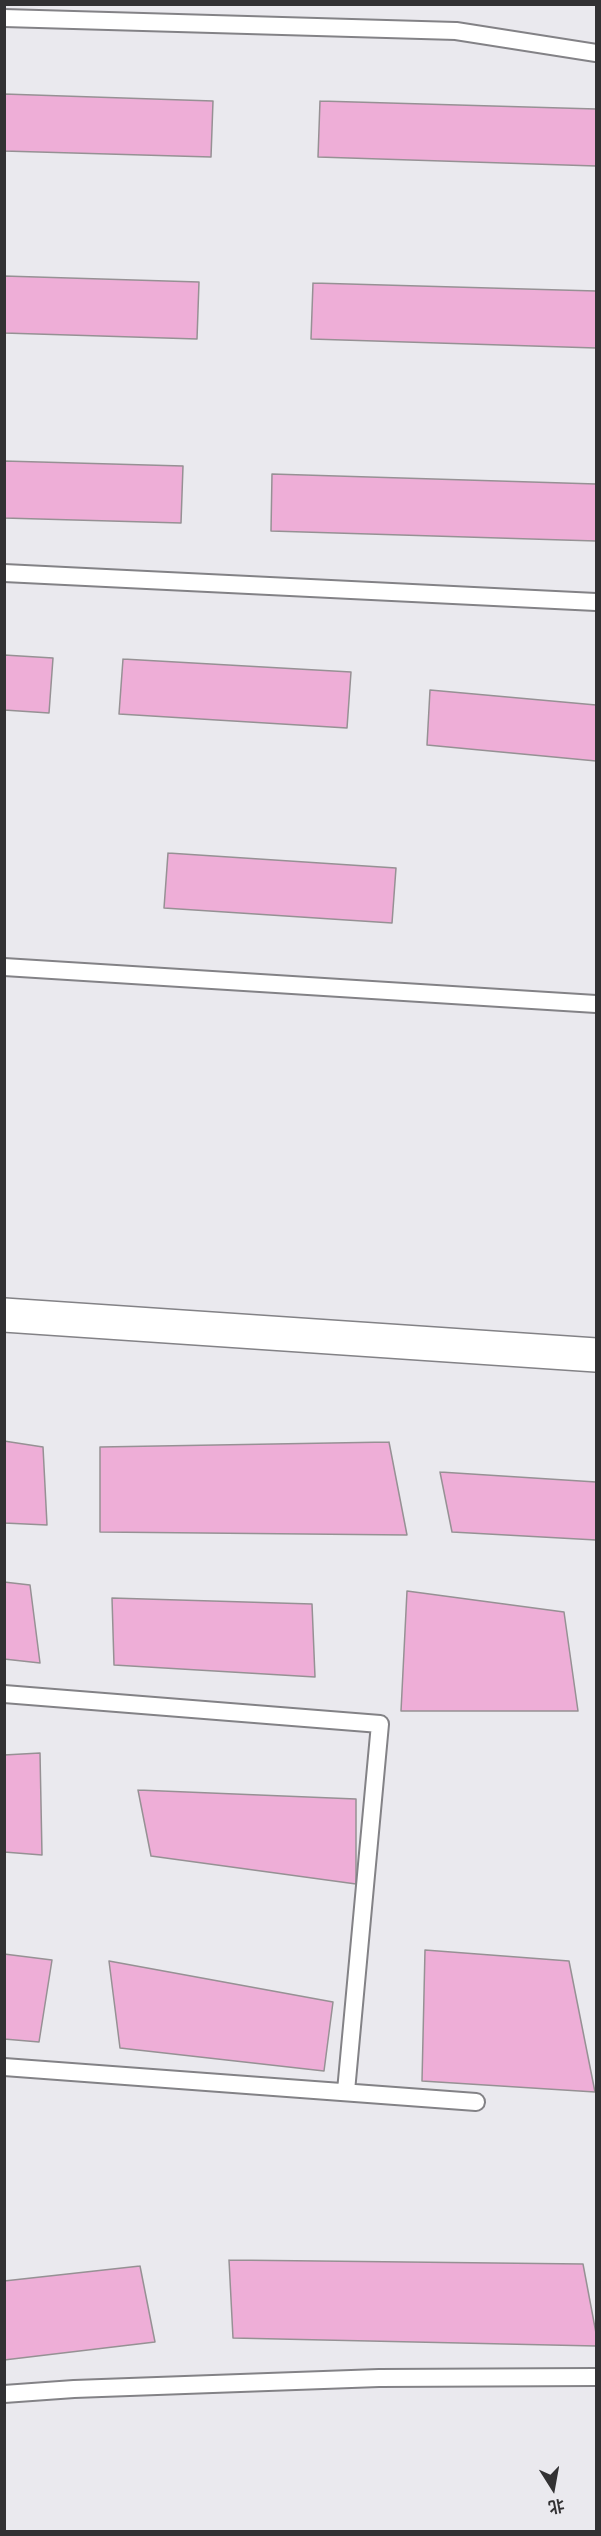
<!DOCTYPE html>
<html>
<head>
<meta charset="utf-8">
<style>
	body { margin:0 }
	#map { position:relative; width:601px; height:2536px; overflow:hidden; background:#eae9ee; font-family:"Varela Round","Noto Sans SC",sans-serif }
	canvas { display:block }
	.frame { position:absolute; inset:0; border:6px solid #323133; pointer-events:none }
	.north { position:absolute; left:523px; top:2458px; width:60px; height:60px; -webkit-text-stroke:4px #eae9ee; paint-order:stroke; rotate:169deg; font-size:16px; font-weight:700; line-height:24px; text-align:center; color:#323133 }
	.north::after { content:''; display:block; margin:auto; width:21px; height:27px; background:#323133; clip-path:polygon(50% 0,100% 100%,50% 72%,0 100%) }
</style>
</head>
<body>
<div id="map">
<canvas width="601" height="2536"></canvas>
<div class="frame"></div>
<div class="north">北</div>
</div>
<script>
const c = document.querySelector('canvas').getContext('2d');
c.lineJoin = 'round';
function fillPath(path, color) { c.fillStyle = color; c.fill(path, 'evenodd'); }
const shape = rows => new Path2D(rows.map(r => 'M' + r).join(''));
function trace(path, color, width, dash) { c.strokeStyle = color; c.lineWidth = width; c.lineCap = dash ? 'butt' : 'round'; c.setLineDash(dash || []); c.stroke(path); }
const building = shape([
	[4,94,213,101,211,157,4,151,4,94],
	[320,101,596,109,596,166,318,157,320,101],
	[4,276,199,282,197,339,4,333,4,276],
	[313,283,596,291,596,348,311,339,313,283],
	[4,461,183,466,181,523,4,518,4,461],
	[272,474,596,484,596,541,271,531,272,474],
	[4,655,53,658,49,713,4,710,4,655],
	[123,659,351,672,347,728,119,714,123,659],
	[430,690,596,705,596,761,427,745,430,690],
	[168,853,396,868,392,923,164,908,168,853],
	[4,1441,43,1447,47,1525,4,1523,4,1441],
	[389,1442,407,1535,100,1532,100,1447,389,1442],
	[440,1472,596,1482,596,1540,452,1532,440,1472],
	[4,1582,30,1585,40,1663,4,1659,4,1582],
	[407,1591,564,1612,578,1711,401,1711,407,1591],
	[112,1598,312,1604,315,1677,114,1665,112,1598],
	[40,1753,42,1855,4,1852,4,1755,40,1753],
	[138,1790,356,1799,356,1884,151,1856,138,1790],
	[425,1950,569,1961,595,2092,422,2081,425,1950],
	[4,1954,52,1960,39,2042,4,2039,4,1954],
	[109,1961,333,2002,324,2071,120,2048,109,1961],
	[229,2260,583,2264,596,2333,596,2346,233,2338,229,2260],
	[140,2266,155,2342,4,2360,4,2281,140,2266]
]);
const lane = shape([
	[4,18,456,31,596,53],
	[4,573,596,602],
	[4,967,596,1004],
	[4,1694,380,1724,346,2091],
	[4,2067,476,2102],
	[4,2394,74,2389,379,2378,596,2377]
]);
const street = shape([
	[4,1315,596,1355]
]);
fillPath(building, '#eeaed7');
trace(building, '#969194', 1.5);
trace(lane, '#838286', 20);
trace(street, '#838286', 36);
trace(lane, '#fff', 16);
trace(street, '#fff', 33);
</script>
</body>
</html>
